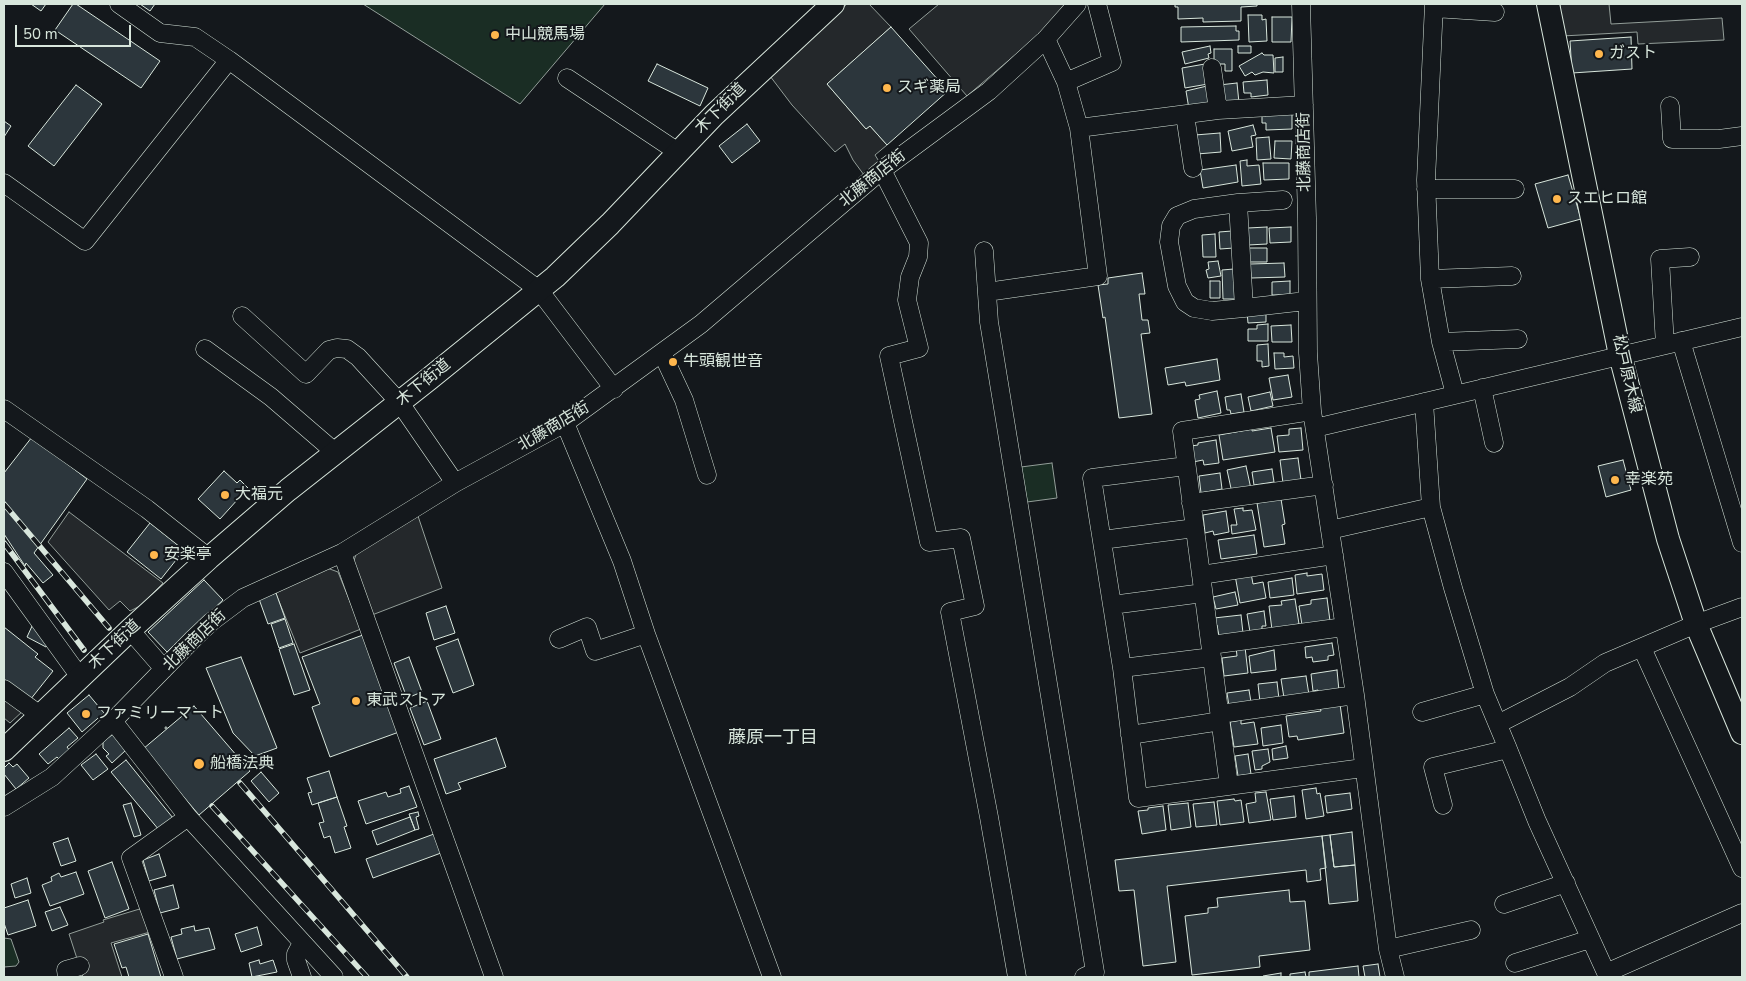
<!DOCTYPE html>
<html>
<head>
<meta charset="utf-8">
<style>
	body { margin:0 }
	#map { position:relative; width:1746px; height:981px; overflow:hidden; background:#14181c; font-family:"Nunito Sans",sans-serif }
	canvas { display:block }
	.frame { position:absolute; inset:0; border:5px solid #d8e6dc; pointer-events:none }
	.scale { position:absolute; left:15px; top:25px; width:116px; height:22px; box-sizing:border-box; border:2px solid #d8e6dc; border-top:0; padding-left:6px; font-size:15px; line-height:18px; white-space:nowrap; color:#d8e6dc; -webkit-text-stroke:4px #14181c; paint-order:stroke }
</style>
</head>
<body>
<div id="map">
<canvas width="1746" height="981"></canvas>
<div class="frame"></div>
<div class="scale">50 m</div>
</div>
<script>
const c = document.querySelector('canvas').getContext('2d');
c.lineJoin = 'round';
function fillPath(path, color) { c.fillStyle = color; c.fill(path, 'evenodd'); }
const shape = rows => new Path2D(rows.map(r => 'M' + r).join(''));
function trace(path, color, width, dash) { c.strokeStyle = color; c.lineWidth = width; c.lineCap = dash ? 'butt' : 'round'; c.setLineDash(dash || []); c.stroke(path); }
function label(font, color, halo, rows, align = 'center') {
  c.font = font + ' "Nunito Sans","Noto Sans JP",sans-serif'; c.lineWidth = 4; c.setLineDash([]); c.textBaseline = 'middle'; c.strokeStyle = halo; c.fillStyle = color; for (const [text, x, y, turn = 0] of rows) {
    c.save(); c.translate(x, y); c.rotate((+turn || 0) * Math.PI / 180); c.textAlign = isNaN(turn) ? turn : align; if (halo) c.strokeText(text, 0, 0); c.fillText(text, 0, 0); c.restore();
  }
}
const green = shape([
	[363,4,605,4,520,104,363,4],
	[1052,463,1057,498,1027,502,1021,467,1052,463],
	[4,936,4,938,11,939,19,962,16,966,4,967,4,936]
]);
const parking = shape([
	[847,4,869,4,891,27,827,84,866,129,870,126,887,145,875,155,880,163,864,175,853,160,845,144,835,152,792,105,770,76,847,4],
	[939,4,1065,4,1043,31,967,96,909,29,939,4],
	[1560,4,1609,4,1611,24,1722,18,1724,40,1638,44,1637,32,1562,36,1560,4],
	[69,512,163,583,140,606,130,611,120,601,109,610,48,542,69,512],
	[418,516,442,588,372,615,353,563,357,552,418,516],
	[327,568,338,572,361,629,300,653,274,589,327,568],
	[4,694,24,710,10,723,4,718,4,694],
	[143,908,150,932,111,943,122,977,83,977,69,934,104,922,103,920,143,908]
]);
const building = shape([
	[31,4,46,4,41,11,31,4],
	[73,4,76,4,160,61,141,88,55,30,73,4],
	[140,4,155,4,150,11,140,4],
	[1175,4,1257,4,1257,6,1241,7,1241,21,1203,22,1203,18,1178,19,1178,7,1175,7,1175,4],
	[1248,15,1262,15,1262,20,1266,19,1267,41,1249,42,1248,15],
	[1272,17,1292,17,1291,42,1272,42,1272,17],
	[1236,26,1236,31,1239,31,1239,40,1181,42,1181,27,1236,26],
	[891,27,948,91,887,145,870,126,866,129,827,84,891,27],
	[1631,37,1632,69,1572,73,1570,41,1631,37],
	[1210,46,1211,53,1208,54,1209,58,1185,64,1182,52,1210,46],
	[1238,46,1251,46,1251,53,1238,53,1238,46],
	[1214,49,1232,49,1232,71,1225,71,1225,64,1214,64,1214,49],
	[1262,53,1264,55,1273,55,1274,73,1263,72,1255,75,1252,72,1245,76,1239,66,1262,53],
	[1283,57,1283,72,1275,72,1275,58,1283,57],
	[657,64,708,88,700,106,648,81,657,64],
	[1205,64,1208,84,1185,88,1182,68,1205,64],
	[1267,80,1268,95,1251,97,1251,93,1244,93,1243,82,1267,80],
	[1237,83,1239,103,1221,103,1219,85,1237,83],
	[76,85,102,104,54,166,28,146,76,85],
	[1207,86,1211,105,1189,109,1186,91,1207,86],
	[1266,113,1292,113,1292,129,1266,130,1266,123,1262,123,1262,116,1266,116,1266,113],
	[4,121,11,126,4,137,4,121],
	[747,124,760,141,732,163,719,146,747,124],
	[1253,125,1256,135,1251,136,1253,147,1232,151,1228,131,1253,125],
	[1220,133,1221,152,1197,154,1195,135,1220,133],
	[1269,137,1271,159,1257,160,1256,138,1269,137],
	[1275,141,1292,141,1291,159,1274,158,1275,141],
	[1247,160,1247,166,1259,165,1261,184,1242,186,1240,161,1247,160],
	[1263,163,1289,163,1289,179,1264,180,1263,163],
	[1236,165,1238,182,1203,188,1200,170,1236,165],
	[1568,175,1581,219,1548,228,1535,184,1568,175],
	[1267,227,1267,244,1248,245,1248,228,1267,227],
	[1291,227,1291,242,1270,243,1269,228,1291,227],
	[1232,231,1234,248,1220,249,1219,232,1232,231],
	[1215,234,1216,257,1203,257,1202,235,1215,234],
	[1248,248,1267,248,1267,262,1248,262,1248,248],
	[1218,261,1221,276,1208,278,1206,270,1209,269,1208,262,1218,261],
	[1284,263,1285,277,1251,278,1250,264,1284,263],
	[1234,269,1235,299,1223,299,1222,270,1234,269],
	[1142,273,1145,294,1139,294,1142,320,1148,320,1150,333,1141,334,1152,414,1119,418,1105,317,1103,318,1098,285,1108,284,1108,278,1142,273],
	[1210,281,1220,281,1220,298,1210,298,1210,281],
	[1290,281,1290,295,1272,295,1272,282,1290,281],
	[1266,311,1266,322,1248,323,1247,312,1266,311],
	[1268,324,1268,341,1248,341,1248,329,1257,329,1257,325,1268,324],
	[1291,325,1292,342,1272,342,1271,326,1291,325],
	[1268,344,1269,366,1262,367,1262,361,1257,361,1257,345,1268,344],
	[1274,353,1284,353,1284,357,1293,356,1294,368,1275,369,1274,353],
	[1217,359,1220,380,1186,386,1185,382,1168,385,1165,368,1217,359],
	[1288,375,1292,397,1273,400,1269,378,1288,375],
	[1217,391,1221,413,1198,418,1195,400,1200,399,1199,395,1217,391],
	[1270,392,1273,406,1251,411,1248,397,1270,392],
	[1241,394,1244,412,1231,414,1230,410,1227,410,1225,397,1241,394],
	[1271,428,1275,452,1223,460,1219,435,1252,429,1252,431,1271,428],
	[1301,428,1303,450,1279,452,1277,436,1289,435,1289,429,1301,428],
	[32,437,87,479,34,553,53,575,43,583,26,563,25,566,4,534,4,473,32,437],
	[1216,440,1219,463,1204,465,1203,460,1193,462,1191,446,1198,445,1198,443,1216,440],
	[1298,458,1301,480,1283,483,1280,460,1298,458],
	[1623,460,1631,490,1606,497,1598,466,1623,460],
	[1246,466,1251,489,1232,493,1227,470,1246,466],
	[1272,469,1274,482,1254,485,1252,472,1272,469],
	[224,471,237,483,240,480,248,488,220,519,198,499,224,471],
	[1220,473,1222,489,1201,493,1199,476,1220,473],
	[1281,499,1285,524,1282,525,1285,544,1264,547,1257,503,1281,499],
	[1243,508,1243,511,1252,510,1256,530,1232,534,1231,525,1237,525,1234,509,1243,508],
	[1226,511,1229,532,1214,535,1213,531,1205,533,1203,515,1226,511],
	[150,523,184,550,161,579,127,552,150,523],
	[1254,535,1257,554,1221,559,1218,540,1254,535],
	[1251,573,1253,584,1263,582,1266,598,1240,603,1235,575,1251,573],
	[1307,573,1307,576,1322,574,1324,590,1297,594,1295,575,1307,573],
	[1292,578,1294,595,1270,598,1268,582,1292,578],
	[204,580,223,600,167,652,148,632,204,580],
	[1235,592,1238,605,1216,609,1213,597,1235,592],
	[276,593,285,618,268,624,259,599,276,593],
	[1327,598,1330,621,1302,625,1299,606,1311,604,1311,600,1327,598],
	[1295,599,1299,624,1272,630,1269,606,1282,605,1281,601,1295,599],
	[446,606,455,633,434,640,426,613,446,606],
	[1264,611,1266,626,1262,626,1262,630,1250,632,1247,614,1264,611],
	[1241,615,1243,633,1219,636,1217,625,1215,625,1214,618,1241,615],
	[285,619,293,643,279,648,271,624,285,619],
	[33,624,48,645,46,647,27,637,33,624],
	[4,627,38,654,35,657,53,671,30,700,4,679,4,627],
	[363,635,399,732,330,757,312,707,320,704,302,657,363,635],
	[458,639,474,685,453,693,436,647,458,639],
	[1332,643,1334,655,1328,656,1328,660,1313,662,1312,657,1306,658,1305,647,1332,643],
	[294,644,310,690,294,695,279,649,294,644],
	[1236,647,1245,647,1248,673,1224,676,1222,658,1237,656,1236,647],
	[1274,650,1276,670,1251,673,1249,656,1274,650],
	[241,657,277,748,255,756,233,733,206,668,241,657],
	[409,657,422,692,407,698,394,663,409,657],
	[1337,670,1339,691,1318,694,1318,690,1313,691,1311,674,1337,670],
	[1306,676,1309,695,1284,698,1281,679,1306,676],
	[1277,682,1279,699,1260,702,1258,684,1277,682],
	[1249,690,1251,702,1229,706,1227,693,1249,690],
	[89,695,104,713,82,732,67,713,89,695],
	[427,701,441,739,424,745,410,708,427,701],
	[1340,704,1344,733,1298,740,1297,736,1289,737,1286,716,1321,711,1320,707,1340,704],
	[194,706,250,771,199,815,143,749,194,706],
	[1241,720,1241,724,1254,722,1258,744,1234,747,1230,722,1241,720],
	[1281,725,1283,743,1263,746,1261,728,1281,725],
	[69,728,78,738,67,747,70,751,60,760,57,757,48,764,39,754,69,728],
	[113,734,126,750,112,763,106,756,109,754,103,748,103,742,113,734],
	[496,738,506,767,458,783,461,789,446,794,434,759,496,738],
	[1286,746,1288,758,1273,760,1272,749,1286,746],
	[1268,749,1270,762,1262,766,1262,769,1255,770,1252,751,1268,749],
	[96,754,108,769,93,780,81,765,96,754],
	[1248,754,1251,774,1238,776,1235,756,1248,754],
	[126,760,173,818,159,830,111,772,126,760],
	[9,763,13,767,17,764,29,778,16,789,4,774,4,768,9,763],
	[329,771,337,797,312,805,308,793,312,792,307,778,329,771],
	[261,772,279,793,269,802,251,781,261,772],
	[409,786,417,807,366,824,358,801,386,792,388,797,401,793,400,789,409,786],
	[1316,788,1317,794,1320,793,1324,816,1306,819,1302,790,1316,788],
	[1266,792,1271,820,1249,823,1246,804,1256,802,1255,793,1266,792],
	[1350,793,1352,809,1327,813,1325,796,1350,793],
	[1294,796,1296,817,1273,820,1270,799,1294,796],
	[337,797,347,826,344,827,351,848,335,853,330,836,324,838,319,823,324,822,318,803,337,797],
	[1234,799,1235,801,1241,800,1244,822,1220,825,1217,801,1234,799],
	[1214,802,1217,825,1196,827,1193,804,1214,802],
	[131,803,141,835,134,837,123,805,131,803],
	[1188,803,1191,827,1171,830,1168,805,1188,803],
	[1163,806,1166,830,1142,834,1138,811,1148,810,1148,808,1163,806],
	[418,812,419,816,416,817,419,829,415,830,409,814,418,812],
	[410,817,415,830,377,845,372,831,410,817],
	[1352,832,1355,865,1334,867,1330,835,1352,832],
	[434,834,441,853,373,878,366,859,434,834],
	[1330,835,1334,867,1355,865,1358,901,1329,904,1322,836,1330,835],
	[1322,836,1326,868,1320,869,1321,880,1307,882,1306,870,1167,886,1176,962,1143,966,1134,890,1119,891,1115,860,1322,836],
	[68,838,76,861,61,866,53,843,68,838],
	[159,854,166,876,149,881,143,860,159,854],
	[112,862,129,909,105,918,88,871,112,862],
	[76,872,84,894,50,906,42,885,52,881,51,877,59,873,61,877,76,872],
	[27,878,31,893,15,898,11,884,27,878],
	[173,885,179,908,160,913,154,890,173,885],
	[1289,890,1290,902,1305,901,1310,950,1259,956,1260,967,1192,975,1185,916,1208,913,1208,908,1218,907,1217,898,1289,890],
	[28,900,36,926,8,935,4,923,4,908,28,900],
	[60,907,68,925,52,931,45,912,60,907],
	[194,926,195,931,209,928,215,949,177,959,171,937,182,934,181,929,194,926],
	[257,927,262,945,241,952,235,934,257,927],
	[148,934,161,977,129,977,126,967,122,968,114,944,148,934],
	[259,960,260,964,273,960,277,972,252,977,249,963,259,960],
	[1378,964,1380,977,1365,977,1363,966,1378,964],
	[1358,966,1359,977,1309,977,1309,972,1358,966],
	[1305,972,1306,977,1290,977,1290,974,1305,972],
	[1281,973,1281,977,1263,977,1263,976,1281,973]
]);
const path = shape([
	[165,727,167,729]
]);
const minor = shape([
	[119,4,160,33,195,37,229,60,539,290,614,389],
	[1301,4,1307,218,1308,353,1312,411,1355,695,1388,949,1395,977],
	[1434,4,1426,180,1430,279,1441,342,1455,394],
	[1434,8,1495,12],
	[1046,39,1066,82,1079,128,1218,110,1304,105],
	[1212,68,1218,110],
	[567,78,678,152],
	[1066,82,1112,62,1097,4],
	[1670,106,1672,139,1719,139,1742,136],
	[1185,115,1193,168],
	[882,170,919,243,918,257,910,277,907,300,919,348,889,356,929,542,961,538,975,606,950,612,989,817,1017,977],
	[4,183,85,241,229,60],
	[1426,189,1515,189],
	[1238,203,1244,308,1306,301],
	[984,251,989,322,1095,972,1084,977],
	[1430,279,1512,276],
	[987,292,1098,276,1079,128],
	[1244,308,1212,311,1194,308,1185,302,1177,286,1169,242,1171,226,1177,216,1194,209,1238,203,1283,200],
	[242,316,306,374,329,350,337,348,347,349,358,357,400,403,455,483],
	[1681,341,1742,543],
	[1441,342,1518,339],
	[1665,345,1660,259,1690,257],
	[205,349,271,397,336,453],
	[662,353,684,400,707,475],
	[1482,388,1494,443],
	[1424,402,1431,507,1453,588,1485,694,1508,749,1433,767,1443,805],
	[4,409,147,509,209,558],
	[565,423,622,561,646,634,772,977],
	[1315,428,1742,327],
	[1186,466,1092,478,1122,668,1138,798,1363,768],
	[1191,503,1324,485],
	[1330,530,1431,507],
	[1102,540,1195,528],
	[342,553,494,977],
	[4,572,80,677],
	[1201,575,1334,555],
	[1112,605,1203,593],
	[130,630,164,669],
	[559,639,587,627,595,651,646,634],
	[1211,645,1344,627],
	[1642,648,1742,868],
	[1122,668,1212,657],
	[4,689,40,715],
	[1422,712,1485,694],
	[1220,714,1355,695],
	[113,721,188,817,334,977],
	[1498,724,1570,687,1605,663,1696,624,1742,607],
	[1130,735,1221,721],
	[1508,749,1537,821,1608,977],
	[1229,786,1182,431,1312,411],
	[4,807,52,777,113,721,193,639,211,622,243,598,342,553,455,483,565,423,701,324,882,170,989,91,1046,39,1077,4],
	[1504,904,1566,883],
	[1388,949,1471,930],
	[1515,963,1590,939],
	[1606,973,1742,913],
	[67,977,66,970,80,966],
	[174,977,131,858,188,817],
	[302,977,296,960,296,954,302,943]
]);
const major = shape([
	[1548,4,1620,355,1668,539,1696,624,1742,733],
	[4,750,130,630,209,558,288,490,429,379,555,277,610,224,714,115,833,4]
]);
const rail = shape([
	[4,504,109,628],
	[4,543,84,650],
	[240,783,407,977],
	[212,806,367,977]
]);
const markers = [
	[495,35,5,"#ffb74d"],
	[1599,54,5,"#ffb74d"],
	[887,88,5,"#ffb74d"],
	[1557,199,5,"#ffb74d"],
	[673,362,5,"#ffb74d"],
	[1615,480,5,"#ffb74d"],
	[225,495,5,"#ffb74d"],
	[154,555,5,"#ffb74d"],
	[356,701,5,"#ffb74d"],
	[86,714,5,"#ffb74d"],
	[199,764,6,"#ffb74d"]
];
const poiNames = [
	["中山競馬場",505,35],
	["ガスト",1609,54],
	["スギ薬局",897,88],
	["スエヒロ館",1567,199],
	["牛頭観世音",683,362],
	["幸楽苑",1625,480],
	["大福元",235,495],
	["安楽亭",164,555],
	["東武ストア",366,701],
	["ファミリーマート",96,714],
	["船橋法典",210,764]
];
const streetNames = [
	["木下街道",721,109,-45],
	["北藤商店街",1305,152,-91],
	["北藤商店街",873,179,-39],
	["松戸原木線",1626,374,77],
	["木下街道",424,383,-39],
	["北藤商店街",554,427,-31],
	["北藤商店街",195,641,-44],
	["木下街道",115,645,-43]
];
const neighbourhoodNames = [
	["藤原一丁目",773,739]
];
fillPath(green, '#1a2d24');
trace(green, '#939e99', 1);
fillPath(parking, '#24282b');
trace(parking, '#939e99', 1);
fillPath(building, '#2c363c');
trace(building, '#d8e6dc', 1);
trace(minor, '#d8e6dc', 19);
trace(major, '#d8e6dc', 24);
trace(path, '#9da8a2', 2.5, [4, 2.5]);
trace(minor, '#14181c', 18);
trace(major, '#14181c', 22);
trace(rail, '#d8e6dc', 5.5);
trace(rail, '#14181c', 4, [11]);
for (const [x, y, r, color] of markers) { const dot = new Path2D(); dot.arc(x, y, r, 0, 2 * Math.PI); c.fillStyle = color; c.fill(dot); trace(dot, '#14181c', 2); }
label('16px', '#d8e6dc', '#14181c', poiNames, 'left');
label('16px', '#d8e6dc', '#14181c', streetNames);
label('18px', '#d8e6dc', '#14181c', neighbourhoodNames);
</script>
</body>
</html>
